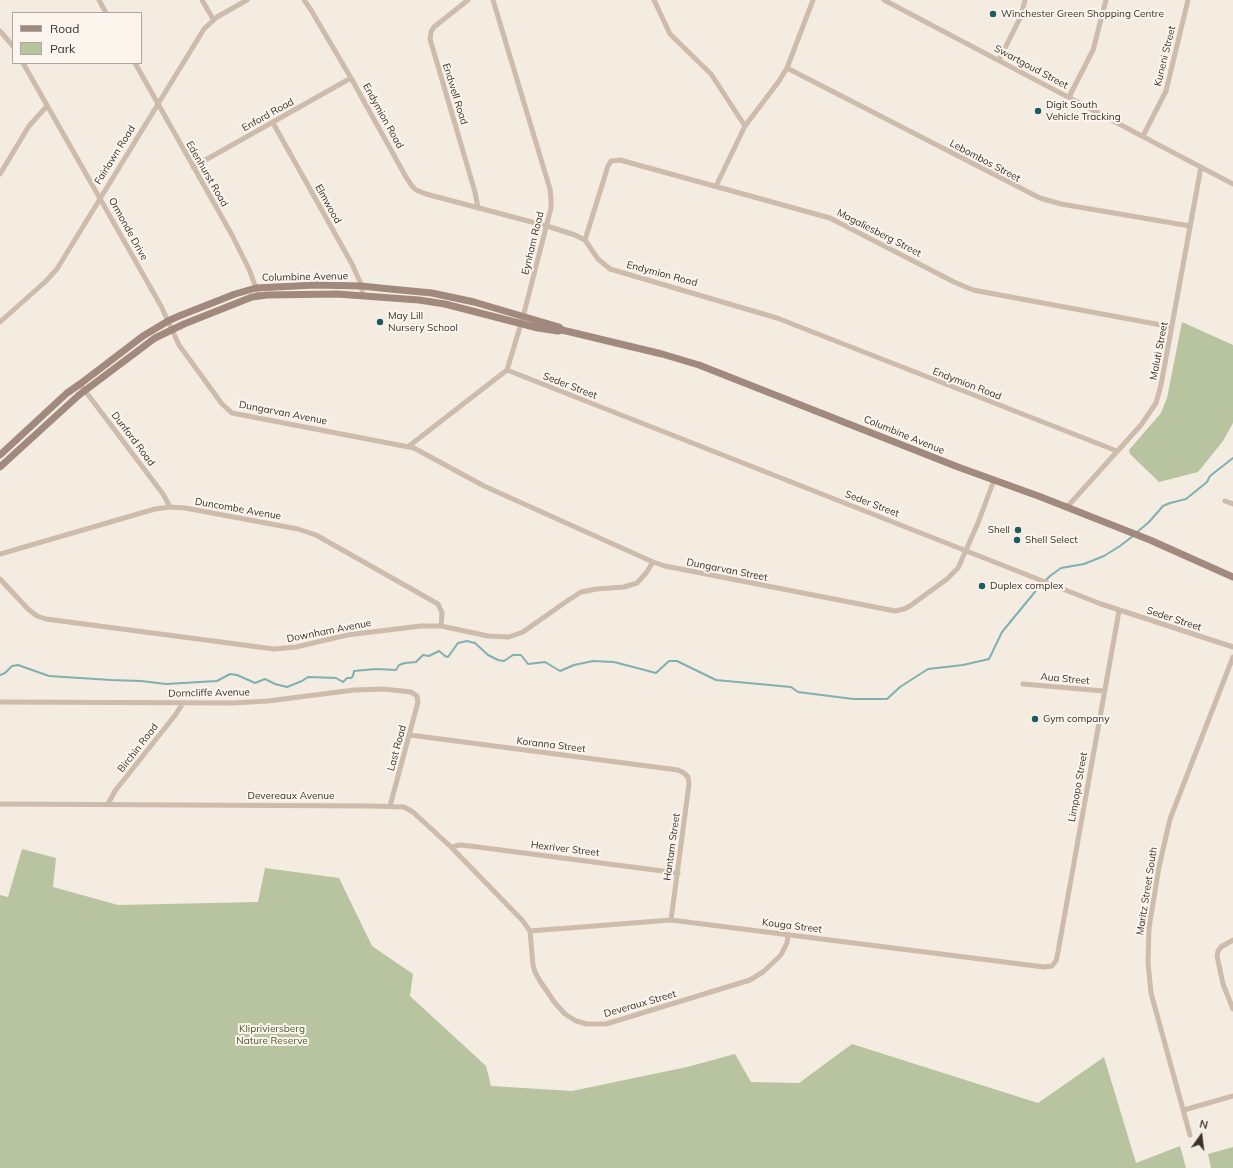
<!DOCTYPE html>
<html>
<head>
<meta charset="utf-8">
<style>
	body { margin:0 }
	#map { position:relative; width:1233px; height:1168px; overflow:hidden; background:#f4ebe1; font-family:Mulish,sans-serif }
	canvas { display:block }
	.legend { position:absolute; left:12px; top:12px; width:130px; height:52px; box-sizing:border-box; background:#fbf5ee; border:1px solid #aea6a0; margin:0; padding:5px 7px; list-style:none; font-size:12px; color:#3b302b }
	.legend li { display:flex; align-items:center; gap:8px; height:20px }
	.legend b { width:20px; border:1px solid #aea6a0 }
	.north { position:absolute; left:1181px; top:1116px; width:40px; height:40px; -webkit-text-stroke:3px #fbf5ee; paint-order:stroke; rotate:14deg; font-size:11px; font-weight:700; line-height:16px; text-align:center; color:#3b302b }
	.north::after { content:''; display:block; margin:auto; width:14px; height:18px; background:#3b302b; clip-path:polygon(50% 0,100% 100%,50% 72%,0 100%) }
</style>
</head>
<body>
<div id="map">
<canvas width="1233" height="1168"></canvas>
<ul class="legend">
<li><b style="height:5px;background:#a18a7d"></b>Road</li>
<li><b style="height:11px;background:#b8c4a0"></b>Park</li>
</ul>
<div class="north">N</div>
</div>
<script>
const c = document.querySelector('canvas').getContext('2d');
c.lineJoin = 'round';
function fillPath(path, color) { c.fillStyle = color; c.fill(path, 'evenodd'); }
const shape = rows => new Path2D(rows.map(r => 'M' + r).join(''));
function trace(path, color, width, dash) { c.strokeStyle = color; c.lineWidth = width; c.lineCap = dash ? 'butt' : 'round'; c.setLineDash(dash || []); c.stroke(path); }
function label(font, color, halo, rows, align = 'center') {
  c.font = font + ' Mulish,sans-serif'; c.lineWidth = 4; c.setLineDash([]); c.textBaseline = 'middle'; c.strokeStyle = halo; c.fillStyle = color; for (const [text, x, y, turn = 0] of rows) {
    c.save(); c.translate(x, y); c.rotate((+turn || 0) * Math.PI / 180); c.textAlign = isNaN(turn) ? turn : align; if (halo) c.strokeText(text, 0, 0); c.fillText(text, 0, 0); c.restore();
  }
}
const green = shape([
	[1182,322,1233,345,1233,423,1223,441,1198,472,1159,482,1130,454,1129,450,1161,413,1167,398],
	[22,849,56,858,53,887,118,905,258,902,265,868,339,878,372,946,413,974,410,996,486,1066,491,1086,572,1091,687,1067,735,1054,751,1082,799,1083,852,1044,1038,1103,1104,1057,1136,1163,1180,1146,1186,1168,0,1168,0,895,8,897],
	[1233,1147,1233,1168,1211,1168,1208,1154]
]);
const stream = shape([
	[1136,533,1149,522,1163,506,1170,503,1186,499,1207,482,1210,476,1233,458],
	[0,675,5,673,12,666,18,665,49,676,111,680,141,681,166,684,217,681,230,674,237,675,255,683,265,679,275,684,287,687,302,681,308,677,336,678,343,682,347,678,351,678,353,676,354,671,376,669,396,670,399,665,405,663,416,662,423,655,429,656,439,651,445,656,448,657,458,643,467,641,475,643,488,655,498,660,504,661,513,655,521,655,528,664,545,662,560,671,574,665,593,661,614,662,656,673,669,661,677,661,716,680,791,687,798,692,853,699,887,699,900,687,928,669,963,665,989,659,1002,632,1039,587,1050,576,1061,568,1084,564,1104,556,1120,546,1133,536]
]);
const street = shape([
	[99,0,106,13],
	[202,0,213,19],
	[304,0,311,10,351,78,406,177,412,186,416,190,426,194,547,226,575,235,585,240,598,259,610,269,777,318,1117,451],
	[468,0,434,27,431,32,430,39,475,192,478,208],
	[654,0,670,34,711,74,745,126],
	[884,0,1233,184],
	[0,31,13,46],
	[999,60,1021,16,1025,0],
	[23,63,161,306,179,345,222,404,232,413,414,448,484,486,653,562,665,566,895,611,904,609,910,606,947,579,958,568,978,523,994,480],
	[135,63,232,235,249,269,259,296],
	[787,68,1040,198,1061,204,1190,226],
	[1069,97,1093,50,1106,0],
	[273,123,352,264,360,282,363,295],
	[1143,136,1166,91,1188,0],
	[193,167,351,78],
	[0,174,29,126,47,106],
	[716,186,745,126,779,81,787,68,813,0],
	[585,240,608,166,611,161,620,160,830,218,954,282,973,290,1172,327],
	[0,322,45,282,57,269,204,29,217,17,247,0],
	[507,370,1101,604,1233,647],
	[80,384,163,494,170,507],
	[409,446,507,370,523,317,551,208,551,199,550,189,493,0],
	[1225,501,1233,504],
	[1067,507,1141,425,1156,403,1161,385,1201,167],
	[0,554,155,509,170,507,185,508,298,529,316,535,438,604,442,613,441,626],
	[0,579,28,609,37,616,46,619,274,649,296,647,347,635,421,626,441,626,488,636,509,637,523,632,567,601,581,592,597,589,624,587,637,583,646,573,653,562],
	[1023,684,1104,691],
	[0,702,233,703,268,701,354,690,383,689,411,692,417,696,418,702,390,806],
	[410,735,678,770,684,773,688,777,689,784,671,920],
	[0,804,370,806,404,807,413,812,451,847,522,920,530,931,533,965,535,972,540,981,555,1003,565,1014,576,1021,587,1024,606,1024,750,980,763,972,781,955,787,943,788,935],
	[108,804,115,791,176,714,183,703],
	[451,847,460,845,470,846,678,873],
	[530,931,671,920,1044,967,1052,966,1056,961,1058,952,1119,611],
	[1233,940,1221,947,1218,951,1217,956,1223,984,1233,1009],
	[1184,1110,1233,1096],
	[1190,1135,1151,993,1148,963,1149,928,1159,867,1170,819,1233,657]
]);
const secondary = shape([
	[0,455,67,393,80,384,143,336,168,321,179,316,235,294,256,288,315,285,361,286,390,289,432,293,474,302,559,327,562,330,662,354,699,365,958,467,1041,497,1150,540,1233,577],
	[0,467,79,395,155,338,184,324,252,297,267,295,337,294,419,300,445,304,538,328,558,331,562,330]
]);
const markers = [
	[993,14,4,"#1f5a5e"],
	[1038,111,4,"#1f5a5e"],
	[380,322,4,"#1f5a5e"],
	[1018,530,4,"#1f5a5e"],
	[1017,540,4,"#1f5a5e"],
	[982,586,4,"#1f5a5e"],
	[1035,719,4,"#1f5a5e"]
];
const poiNames = [
	["Winchester Green Shopping Centre",1001,14],
	["Digit South",1046,105],
	["Vehicle Tracking",1046,117],
	["May Lill",388,316],
	["Nursery School",388,328],
	["Shell",1010,530,"right"],
	["Shell Select",1025,540],
	["Duplex complex",990,586],
	["Gym company",1043,719]
];
const streetNames = [
	["Kuneni Street",1165,56,-76],
	["Swartgoud Street",1031,67,28],
	["Endwell Road",455,94,73],
	["Enford Road",268,115,-29],
	["Endymion Road",383,116,61],
	["Fairlawn Road",115,155,-58],
	["Lebombos Street",985,161,28],
	["Edenhurst Road",207,174,60],
	["Elmwood",328,204,61],
	["Ormonde Drive",128,229,61],
	["Magaliesberg Street",879,233,27],
	["Eynham Road",533,243,-76],
	["Endymion Road",662,274,15],
	["Columbine Avenue",305,277,-1],
	["Maluti Street",1159,351,-79],
	["Endymion Road",967,384,21],
	["Seder Street",570,386,21],
	["Dungarvan Avenue",283,413,11],
	["Columbine Avenue",904,435,22],
	["Dunford Road",133,439,53],
	["Seder Street",872,504,21],
	["Duncombe Avenue",238,509,10],
	["Dungarvan Street",727,570,11],
	["Seder Street",1174,619,18],
	["Downham Avenue",329,631,-11],
	["Aua Street",1065,679,5],
	["Dorncliffe Avenue",209,693,-1],
	["Koranna Street",551,745,7],
	["Birchin Road",138,748,-52],
	["Last Road",397,748,-75],
	["Limpopo Street",1078,787,-80],
	["Devereaux Avenue",291,796],
	["Hantam Street",672,847,-82],
	["Hexriver Street",565,849,7],
	["Maritz Street South",1147,891,-81],
	["Kouga Street",792,926,7],
	["Deveraux Street",640,1004,-16]
];
const parkNames = [
	["Klipriviersberg",272,1029],
	["Nature Reserve",272,1041]
];
fillPath(green, '#b8c4a0');
trace(stream, '#7fb0b2', 2);
trace(street, '#cdbbac', 5);
trace(secondary, '#a18a7d', 7);
for (const [x, y, r, color] of markers) { const dot = new Path2D(); dot.arc(x, y, r, 0, 2 * Math.PI); c.fillStyle = color; c.fill(dot); trace(dot, '#fbf5ee', 1.5); }
label('10px', '#3b302b', '#fbf5ee', poiNames, 'left');
label('10px', '#3b302b', '#fbf5ee', streetNames);
label('10px', '#4a5a2e', '#fbf5ee', parkNames);
</script>
</body>
</html>
